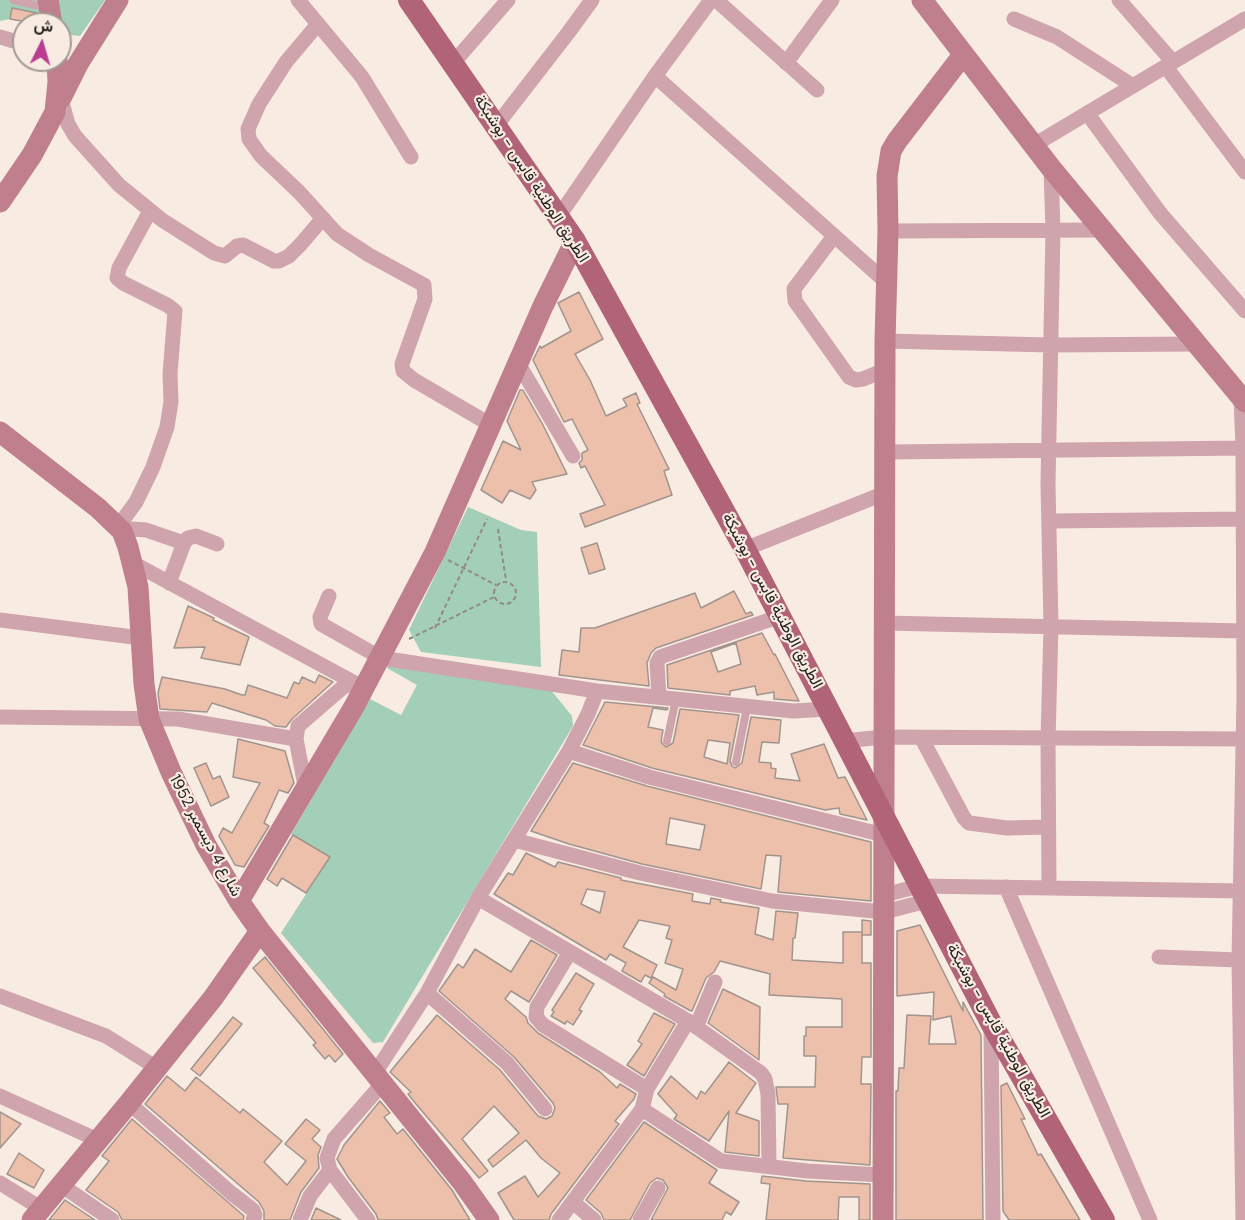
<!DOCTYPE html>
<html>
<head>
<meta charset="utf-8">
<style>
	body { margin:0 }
	#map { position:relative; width:1245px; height:1220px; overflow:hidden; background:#f8ebe2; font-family:"DM Sans",Vazirmatn,sans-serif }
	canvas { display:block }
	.north { position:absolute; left:12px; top:12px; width:60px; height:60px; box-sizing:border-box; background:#f8ebe2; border:2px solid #a49b94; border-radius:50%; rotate:5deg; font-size:16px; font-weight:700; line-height:24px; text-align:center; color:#26221e }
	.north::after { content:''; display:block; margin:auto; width:21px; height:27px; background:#ba3e8f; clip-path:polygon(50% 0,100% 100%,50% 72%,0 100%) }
</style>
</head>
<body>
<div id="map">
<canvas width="1245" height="1220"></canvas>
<div class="north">ش</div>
</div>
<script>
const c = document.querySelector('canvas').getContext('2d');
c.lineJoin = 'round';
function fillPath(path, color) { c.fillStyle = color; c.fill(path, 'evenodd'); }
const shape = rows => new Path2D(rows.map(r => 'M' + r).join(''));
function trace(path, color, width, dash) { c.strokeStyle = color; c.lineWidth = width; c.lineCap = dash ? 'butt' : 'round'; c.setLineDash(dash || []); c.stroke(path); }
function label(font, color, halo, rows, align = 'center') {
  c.font = font + ' "DM Sans",Vazirmatn,sans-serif'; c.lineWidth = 4.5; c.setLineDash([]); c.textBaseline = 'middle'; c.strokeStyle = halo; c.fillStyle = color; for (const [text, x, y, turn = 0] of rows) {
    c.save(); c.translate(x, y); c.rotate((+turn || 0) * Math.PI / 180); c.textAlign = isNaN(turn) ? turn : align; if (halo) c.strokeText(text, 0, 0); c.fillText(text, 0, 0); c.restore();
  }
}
const green = shape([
	[0,0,42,0,39,24,10,19,0,21],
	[55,0,105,0,80,36,60,34],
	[468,507,521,530,537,532,541,667,421,652,409,630],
	[390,665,546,684,572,716,573,726,383,1042,373,1043,281,933,330,857,291,834,370,699,401,715,417,685,387,668]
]);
const building = shape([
	[12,8,37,13,39,24,10,19,12,8],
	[579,292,603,339,575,354,590,380,606,416,627,406,623,399,636,393,640,403,637,404,669,469,664,471,672,495,585,527,580,514,605,505,585,466,581,468,579,463,582,460,582,453,588,450,572,419,564,422,533,360,540,346,541,348,571,331,558,303,579,292],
	[520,390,523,390,543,425,567,474,532,482,536,490,530,499,510,490,502,503,481,490,503,441,521,450,507,421,520,390],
	[597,543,605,569,589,574,581,548,597,543],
	[734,591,746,614,751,612,753,615,656,648,651,653,647,663,649,686,559,675,562,650,579,652,581,628,595,628,695,593,701,608,734,591],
	[188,606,214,618,213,620,249,637,240,665,201,658,205,647,174,648,188,606],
	[762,633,774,655,775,654,799,701,774,699,774,692,757,695,755,686,730,691,730,695,668,688,667,665,762,633],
	[736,643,741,664,718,672,711,652,736,643],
	[319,675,333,682,292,719,286,727,275,726,266,720,212,703,207,712,160,709,158,693,162,677,225,689,242,695,245,695,248,685,287,698,294,682,299,684,302,677,315,683,319,675],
	[605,702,668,708,667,710,653,708,648,727,663,730,661,742,666,747,673,743,680,709,739,715,730,761,732,766,735,768,742,763,751,717,781,720,779,743,762,742,759,762,771,763,771,768,776,769,775,778,800,781,791,754,824,744,838,778,845,777,867,820,840,814,839,808,825,810,652,768,583,745,605,702],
	[708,740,730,743,727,764,704,757,708,740],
	[238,739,285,751,294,783,288,793,279,790,264,823,269,826,244,867,235,865,219,836,223,828,232,833,260,783,233,777,238,739],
	[206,763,213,779,220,776,229,797,211,806,194,768,206,763],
	[573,763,647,786,871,842,871,901,778,892,781,856,766,855,761,889,642,864,569,844,531,831,573,763],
	[670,818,705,825,700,850,666,844,670,818],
	[293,835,330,857,306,893,282,878,277,886,267,879,293,835],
	[526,853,555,867,558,862,621,878,621,880,693,894,692,901,710,904,711,898,721,900,720,902,759,908,755,934,773,940,776,911,798,913,795,938,793,938,792,960,843,963,843,932,862,932,862,963,871,963,871,1057,862,1057,861,1084,871,1084,870,1165,783,1158,788,1104,778,1104,776,1087,815,1087,816,1056,804,1056,804,1036,806,1036,806,1027,842,1027,842,999,769,995,770,974,720,961,714,972,706,978,692,1011,689,1010,664,996,665,994,649,983,653,977,676,990,683,969,665,963,672,940,666,938,670,926,639,920,623,947,657,965,651,978,645,975,641,982,622,971,626,963,610,954,606,960,494,894,508,873,513,875,526,853],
	[587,889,605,892,600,913,581,904,587,889],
	[862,920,871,921,871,935,862,935,862,920],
	[920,925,963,1011,963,1002,981,1035,983,1220,896,1220,896,1091,898,1091,899,1068,904,1068,907,1015,931,1016,929,1044,956,1044,951,1016,933,1020,934,992,897,996,897,931,920,925],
	[531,940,557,955,529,1002,511,991,505,999,526,1017,528,1023,538,1033,600,1072,617,1088,620,1084,636,1094,634,1099,615,1121,619,1124,551,1214,549,1220,514,1220,498,1193,525,1176,538,1197,560,1173,541,1158,526,1140,493,1167,488,1160,519,1133,494,1106,462,1139,488,1171,479,1178,416,1104,408,1094,411,1092,390,1072,437,1015,500,1070,538,1116,546,1119,552,1116,555,1108,553,1103,514,1057,439,991,458,964,463,968,475,949,511,972,531,940],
	[265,957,343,1054,335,1062,329,1055,325,1059,313,1045,316,1043,253,968,265,957],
	[576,973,594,984,579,1010,582,1011,573,1025,567,1021,565,1024,551,1016,554,1012,552,1010,576,973],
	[723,989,760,1007,759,1060,708,1023,723,989],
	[654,1013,675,1024,644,1076,627,1065,642,1044,638,1041,654,1013],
	[233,1017,242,1024,200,1076,191,1069,233,1017],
	[729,1062,756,1083,736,1113,759,1121,759,1156,725,1152,729,1111,709,1141,674,1119,677,1115,658,1094,671,1076,697,1099,701,1091,705,1094,729,1062],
	[167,1076,185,1091,196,1077,240,1113,243,1109,282,1141,264,1162,287,1185,306,1161,285,1144,306,1119,320,1130,312,1139,321,1147,318,1155,319,1168,301,1192,290,1220,264,1220,264,1211,259,1202,145,1104,167,1076],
	[1007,1083,1025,1119,1021,1119,1038,1155,1041,1154,1080,1220,1009,1220,1003,1211,1001,1086,1007,1083],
	[380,1101,390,1113,384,1117,397,1134,403,1129,452,1190,470,1220,378,1220,376,1214,348,1177,337,1159,344,1145,380,1101],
	[0,1112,21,1124,0,1148,0,1112],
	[132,1119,244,1216,243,1220,122,1220,118,1212,86,1190,109,1161,102,1156,132,1119],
	[644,1122,717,1170,709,1183,739,1202,731,1215,726,1212,722,1220,651,1220,668,1188,663,1180,657,1178,650,1183,630,1220,604,1220,601,1213,586,1200,644,1122],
	[19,1153,44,1170,34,1188,7,1174,19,1153],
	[762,1176,806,1181,870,1184,870,1220,859,1220,859,1197,839,1197,838,1220,766,1220,770,1184,761,1183,762,1176],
	[65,1200,95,1220,49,1220,65,1200],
	[316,1208,341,1220,311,1220,316,1208]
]);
const path = shape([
	[498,529,506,580],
	[448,560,496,585],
	'494 593a11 11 0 1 1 22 0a11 11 0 1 1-22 0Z',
	[435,628,487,519],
	[409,639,494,597]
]);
const lane = shape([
	[14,0,47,8],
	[667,741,676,699],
	[736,762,747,707]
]);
const street = shape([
	[298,0,318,24,286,62,259,104,248,129,249,139,261,156,299,192,337,234,369,255,424,285,425,299,402,364,403,371,414,380,491,425],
	[716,0,817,90],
	[1119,0,1173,62],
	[1014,19,1057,37,1133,86],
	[318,24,362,77,411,157],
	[0,37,24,44],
	[454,62,508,0],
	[786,63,832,0],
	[1166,67,1245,172],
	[655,76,886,282],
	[61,99,68,124,75,136,119,185,162,220,214,253,225,256,237,246,243,245,274,261,279,261,289,256,301,244,323,218],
	[1087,113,1160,213,1245,311],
	[496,126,568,33,592,0],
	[1034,145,1245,19],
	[559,216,655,76,711,0],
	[888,231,1101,230],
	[834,236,794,289,795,301,849,377,856,380,863,379,885,370],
	[885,341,1050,345,1196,344],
	[518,363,573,456],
	[1241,397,1243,448,1244,697,1239,960,1243,1220],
	[886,452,1245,448],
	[1049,521,1243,519],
	[117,528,136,502,153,467,167,427,171,402,170,374,175,311,167,305,123,283,117,278,119,268,150,211],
	[122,531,132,529,146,530,184,543],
	[745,549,885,493],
	[133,563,355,683],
	[169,583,184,543,188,538,196,536,217,544],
	[329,596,320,617,321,624,381,658,597,691,793,711,829,709],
	[0,620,141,638],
	[884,623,1244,631],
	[659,697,657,663,660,657,781,616],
	[0,717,178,719,296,739],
	[922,739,964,818,969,823,1007,828,1048,827],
	[844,741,883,737,1244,739],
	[569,751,649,777,884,835],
	[306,791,296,739,298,726,343,687,355,683,360,686],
	[514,840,640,873,772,901,884,912,927,901],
	[1006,887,1150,1220],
	[1049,887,1048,740,1051,626,1048,483,1053,231,1051,168],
	[884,895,919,886,1245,891],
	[478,898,688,1021,761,1073,765,1079,768,1094,769,1165],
	[570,952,537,1007,536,1017,543,1025,647,1089],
	[1159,957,1239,960],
	[427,993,507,1063,545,1109],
	[0,996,106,1036,157,1068],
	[688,1021,647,1089,642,1109,721,1161,807,1171,883,1175],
	[991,1026,993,1220],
	[696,1027,715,982],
	[375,1073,427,993,478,898,569,751,588,714,597,691],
	[0,1096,98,1140],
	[129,1103,231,1193,253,1210,255,1215,253,1220],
	[0,1183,42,1209],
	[61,1185,112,1220],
	[573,1202,594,1220],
	[300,1220,310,1196,330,1170],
	[368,1220,330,1170,327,1158,334,1139,383,1083],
	[559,1220,642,1109],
	[640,1220,658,1188]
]);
const secondary = shape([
	[48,0,52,24],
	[922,0,1051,168,1245,402],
	[61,98,78,64,118,0],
	[0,202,32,155,55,112,58,82,57,60],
	[0,432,98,508,122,531,128,547,138,587,144,684,149,719,171,772,206,845,239,901,260,931,462,1182,489,1220],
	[239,901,355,705,435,552,543,306,575,241],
	[32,1220,129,1103,213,998,260,931],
	[883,1220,885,341,888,231,887,176,891,151,897,141,963,55]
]);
const primary = shape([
	[409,0,575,241,745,549,991,1023,1104,1220]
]);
const streetNames = [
	["الطريق الوطنية قابس - بوشبكة",531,179,57],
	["الطريق الوطنية قابس - بوشبكة",772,601,62],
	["شارع 4 ديسمبر 1952",205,836,62],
	["الطريق الوطنية قابس - بوشبكة",998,1031,61]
];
fillPath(green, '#a3ceb8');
fillPath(building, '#ecc0aa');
trace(building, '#a1948e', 1.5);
trace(path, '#938a84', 2, [4.5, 3]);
trace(lane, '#d0a4ad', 8);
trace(street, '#d0a4ad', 15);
trace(secondary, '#bf7f8d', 21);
trace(primary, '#b16477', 22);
label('16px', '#26221e', '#f8ebe2', streetNames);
</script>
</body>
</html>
